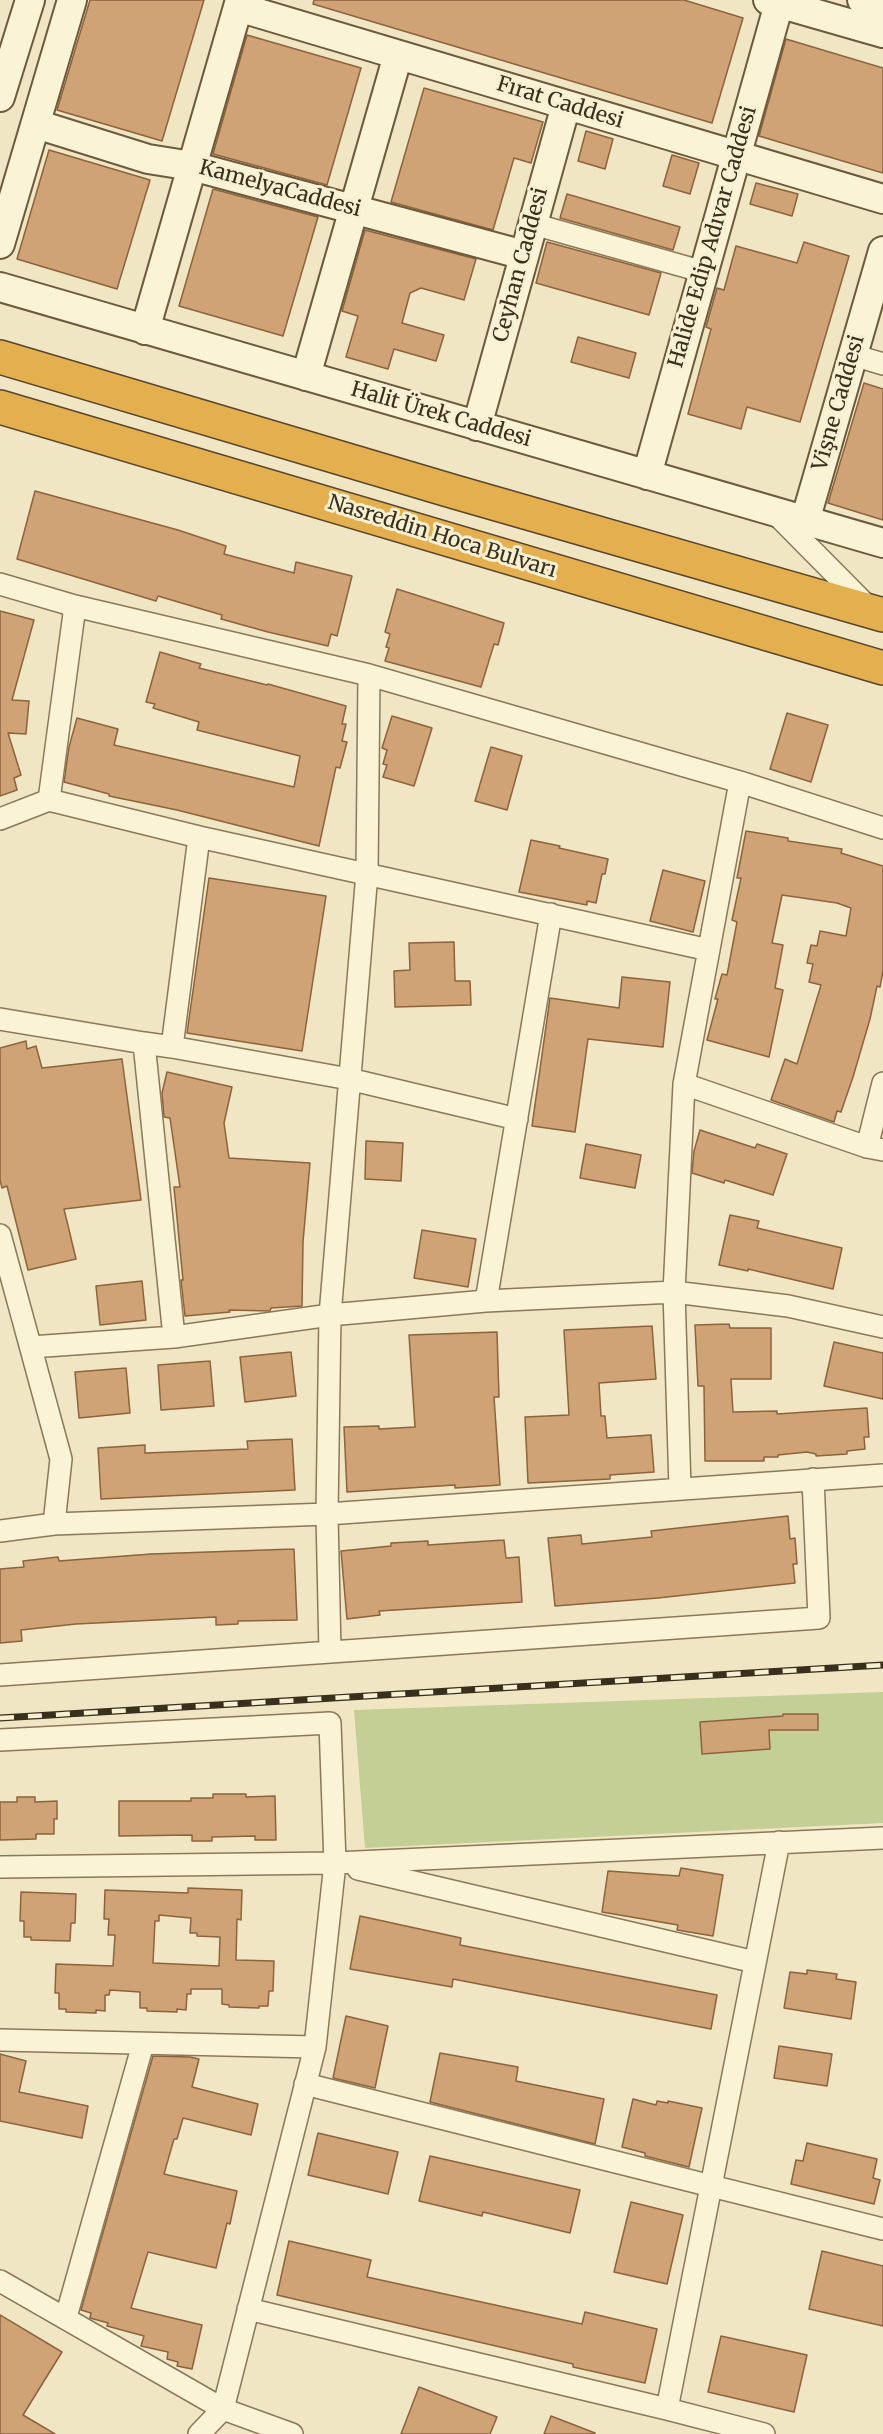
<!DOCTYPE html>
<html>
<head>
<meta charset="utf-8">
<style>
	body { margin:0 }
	canvas { display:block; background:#f0e6c3 }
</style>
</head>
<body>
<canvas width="883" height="2434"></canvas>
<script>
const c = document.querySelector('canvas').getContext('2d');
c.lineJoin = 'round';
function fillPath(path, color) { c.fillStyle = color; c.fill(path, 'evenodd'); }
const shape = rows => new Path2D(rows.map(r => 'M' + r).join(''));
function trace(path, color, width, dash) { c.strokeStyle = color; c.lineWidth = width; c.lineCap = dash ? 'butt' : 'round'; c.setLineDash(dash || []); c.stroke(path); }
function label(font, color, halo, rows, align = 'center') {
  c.font = font + ' Merriweather,serif'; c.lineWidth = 6; c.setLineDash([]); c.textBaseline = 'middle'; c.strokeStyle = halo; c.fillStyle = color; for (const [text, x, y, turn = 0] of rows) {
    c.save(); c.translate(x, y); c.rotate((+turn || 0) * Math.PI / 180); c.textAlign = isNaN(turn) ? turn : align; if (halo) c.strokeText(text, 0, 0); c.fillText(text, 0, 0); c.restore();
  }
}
const green = shape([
	[883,1692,883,1823,365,1848,354,1710]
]);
const building = shape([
	[90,0,204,0,162,141,57,110,90,0],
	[314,0,684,0,743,18,712,123,313,4,314,0],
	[247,35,361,68,327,185,213,154,247,35],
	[786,39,883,68,883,173,759,136,786,39],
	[424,88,543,122,531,163,514,158,493,230,391,202,424,88],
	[586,131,613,139,605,169,578,161,586,131],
	[49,150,150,180,117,289,17,259,49,150],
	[672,155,699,163,690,194,663,186,672,155],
	[756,183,798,194,792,216,750,204,756,183],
	[213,189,318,217,283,336,179,306,213,189],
	[567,194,680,227,673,250,560,218,567,194],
	[365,230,476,259,464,300,421,288,410,293,402,323,444,335,436,361,394,349,388,369,346,357,358,316,342,311,365,230],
	[547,242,661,273,649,315,536,283,547,242],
	[804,242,849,256,800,422,747,407,741,429,688,414,711,329,706,327,717,288,724,290,736,246,797,263,804,242],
	[578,337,636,353,629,378,571,362,578,337],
	[864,383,883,389,883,520,828,503,864,383],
	[35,491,178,530,226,546,224,554,294,573,296,562,352,576,337,636,331,634,328,646,268,632,221,619,222,615,158,596,156,601,17,559,35,491],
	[397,589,504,623,498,645,494,644,481,687,385,661,389,648,386,647,390,634,385,632,397,589],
	[0,611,34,620,12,700,29,701,26,734,8,733,21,775,14,778,17,790,0,796,0,611],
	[160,652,201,664,199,668,267,685,268,684,346,706,342,724,346,724,342,741,347,742,340,768,336,767,319,846,177,810,109,796,109,794,64,782,69,747,77,718,118,729,114,745,294,787,300,756,197,730,199,722,153,708,155,704,146,702,160,652],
	[787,713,828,725,811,782,770,769,787,713],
	[392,716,432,728,414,786,383,777,387,765,383,764,387,750,382,748,392,716],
	[491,747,522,756,507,810,475,801,491,747],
	[746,831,788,838,788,841,842,849,841,853,883,866,883,971,880,987,877,986,870,1019,853,1077,841,1112,837,1111,834,1122,771,1100,785,1059,797,1064,821,985,809,982,813,964,807,963,811,945,817,946,820,931,846,936,851,908,837,903,782,895,772,943,783,945,775,988,783,990,769,1057,707,1040,718,999,715,999,722,974,727,975,737,922,732,920,741,878,737,878,746,831],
	[531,840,560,846,559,848,608,859,605,874,602,874,596,903,587,901,587,905,519,892,531,840],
	[663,870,705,881,693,932,650,921,663,870],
	[209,878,326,896,302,1051,187,1033,209,878],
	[454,942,455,981,470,981,471,1005,395,1007,394,971,410,970,409,943,454,942],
	[622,977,670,982,663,1047,588,1039,575,1132,532,1126,550,998,619,1008,622,977],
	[26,1041,27,1049,36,1046,42,1068,122,1059,141,1200,64,1209,76,1259,28,1270,7,1186,2,1188,0,1180,0,1048,26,1041],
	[167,1072,232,1087,224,1123,229,1158,310,1163,303,1242,302,1306,271,1308,270,1311,229,1310,230,1312,185,1316,181,1280,183,1280,174,1187,180,1187,170,1118,164,1117,162,1093,167,1072],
	[700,1130,755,1148,757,1144,787,1154,773,1195,725,1180,724,1183,692,1173,694,1151,700,1130],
	[366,1141,403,1143,401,1181,365,1179,366,1141],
	[586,1144,641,1155,635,1188,580,1178,586,1144],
	[730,1215,759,1221,757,1228,842,1248,833,1289,748,1269,748,1271,719,1265,730,1215],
	[422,1230,476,1239,468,1287,414,1278,422,1230],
	[142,1281,146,1320,100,1325,96,1286,142,1281],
	[729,1324,730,1328,771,1328,771,1379,731,1379,733,1412,777,1411,777,1414,867,1408,869,1437,864,1437,865,1449,847,1451,847,1454,816,1456,816,1454,807,1452,778,1455,778,1457,764,1457,764,1461,705,1461,704,1386,698,1386,695,1325,729,1324],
	[652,1326,656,1379,599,1383,601,1416,605,1416,607,1438,651,1435,654,1472,610,1475,610,1479,528,1483,525,1417,569,1415,564,1330,652,1326],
	[497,1332,499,1397,494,1397,500,1485,455,1488,455,1485,347,1492,344,1427,379,1426,379,1429,415,1427,409,1335,497,1332],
	[834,1342,883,1353,883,1399,824,1386,834,1342],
	[291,1352,296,1396,245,1402,240,1357,291,1352],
	[210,1361,214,1406,161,1410,158,1365,210,1361],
	[126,1368,130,1413,79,1418,75,1372,126,1368],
	[292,1439,295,1490,101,1499,98,1448,145,1445,145,1453,248,1449,247,1441,292,1439],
	[788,1516,790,1539,795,1538,797,1564,793,1564,795,1583,658,1598,555,1606,548,1538,581,1535,582,1544,652,1537,651,1531,788,1516],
	[504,1540,506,1558,519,1557,522,1602,379,1611,380,1615,347,1619,341,1551,391,1546,391,1543,428,1541,428,1545,504,1540],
	[294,1549,297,1620,238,1621,238,1624,216,1625,216,1617,76,1624,21,1630,22,1641,0,1643,0,1569,24,1567,23,1561,58,1557,59,1561,151,1554,294,1549],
	[783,1714,818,1714,818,1730,769,1730,770,1749,702,1754,700,1722,783,1716,783,1714],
	[213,1794,246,1794,246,1797,275,1796,276,1840,255,1840,255,1836,212,1837,212,1841,192,1841,192,1835,119,1836,119,1801,191,1801,191,1798,213,1798,213,1794],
	[17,1797,35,1797,35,1802,57,1801,57,1819,54,1819,54,1834,36,1834,36,1839,0,1840,0,1802,17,1802,17,1797],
	[681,1868,723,1875,713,1936,677,1930,678,1925,602,1912,608,1871,679,1876,681,1868],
	[188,1888,242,1890,241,1920,237,1919,236,1960,274,1961,273,1991,269,1991,268,2006,259,2006,259,2008,229,2007,229,2005,222,2004,222,1989,191,1989,191,1994,187,1994,186,2010,177,2009,177,2012,147,2011,147,2008,140,2008,140,1992,110,1990,109,1995,105,1995,105,2011,96,2010,96,2013,66,2012,66,2009,59,2009,59,1993,55,1993,56,1964,113,1966,115,1935,108,1935,109,1919,104,1919,105,1890,188,1893,188,1888],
	[159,1915,191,1918,190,1933,197,1933,197,1936,220,1937,219,1966,153,1963,155,1921,159,1921,159,1915],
	[21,1892,76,1894,75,1923,71,1923,70,1941,31,1940,31,1937,24,1937,24,1921,20,1921,21,1892],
	[360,1916,461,1938,460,1945,717,1995,711,2029,453,1979,452,1987,350,1969,360,1916],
	[807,1970,837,1974,836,1979,856,1982,851,2019,784,2008,790,1972,807,1974,807,1970],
	[346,2016,388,2026,375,2088,333,2078,346,2016],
	[779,2046,832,2054,827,2086,774,2078,779,2046],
	[440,2053,518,2067,516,2081,604,2099,595,2144,430,2102,440,2053],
	[0,2054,26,2061,19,2092,88,2106,82,2138,0,2121,0,2054],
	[153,2056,190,2057,199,2059,192,2087,258,2104,251,2135,183,2118,177,2139,174,2139,164,2174,237,2191,230,2224,227,2223,216,2268,148,2252,131,2308,202,2325,192,2369,177,2366,178,2362,167,2359,168,2352,141,2346,144,2336,107,2326,108,2323,90,2318,91,2313,81,2310,153,2056],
	[633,2099,656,2105,657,2101,668,2103,668,2101,702,2108,689,2167,645,2156,645,2153,622,2147,633,2099],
	[318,2133,398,2152,388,2194,308,2175,318,2133],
	[807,2143,877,2159,873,2178,880,2180,874,2204,791,2184,796,2160,803,2161,807,2143],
	[430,2156,580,2190,570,2233,483,2212,482,2216,419,2201,430,2156],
	[631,2202,683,2215,667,2284,614,2272,631,2202],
	[289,2241,371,2260,367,2277,582,2324,585,2312,657,2329,645,2383,573,2367,573,2364,277,2295,289,2241],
	[822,2251,883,2266,883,2326,809,2309,822,2251],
	[0,2315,62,2352,23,2415,55,2434,0,2434,0,2315],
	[721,2336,807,2355,794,2412,708,2392,721,2336],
	[419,2387,497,2417,490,2434,401,2434,419,2387],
	[551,2416,595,2433,595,2434,544,2434,551,2416]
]);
const street = shape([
	[533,224,704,272],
	[853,355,883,364],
	[774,512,868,607],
	[0,584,75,606,369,675,740,782,883,828],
	[49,800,75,606],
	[0,819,49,800,199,837,709,950],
	[0,1019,144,1043],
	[172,1047,349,1079,517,1119],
	[684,1084,867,1147,883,1150],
	[867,1147,883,1083],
	[0,1235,61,1459,54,1524],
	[486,1301,551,914],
	[174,1337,144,1043,172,1047,199,837],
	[31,1347,174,1337,330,1315,486,1301,674,1292,788,1306,883,1327],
	[680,1488,674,1292,684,1084,740,782],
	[0,1531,54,1524,327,1514,883,1475],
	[330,1652,327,1514,330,1315,367,873,369,675],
	[0,1675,819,1618,813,1479],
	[0,1740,330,1723,335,1863,315,2047,223,2409,199,2434],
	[0,1867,335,1863,883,1838],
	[358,1869,755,1962],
	[0,2040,315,2047],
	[305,2084,883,2229],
	[0,2281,223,2409,292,2434],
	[248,2309,667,2409,764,2434],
	[66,2317,143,2044],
	[667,2409,779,1842]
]);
const secondary = shape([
	[768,0,883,33],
	[862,0,883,6],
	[238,7,883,199],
	[0,97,30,0],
	[36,124,148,159,192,166,524,255],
	[0,244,72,0],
	[0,287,883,543],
	[145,330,240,0],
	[306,376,398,55],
	[477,426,566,105],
	[647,475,780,0],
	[805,521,883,251]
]);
const highway = shape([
	[0,357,455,492,883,615],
	[0,407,883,668]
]);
const rail = shape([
	[0,1718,883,1665]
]);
const streetNames = [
	["Fırat Caddesi",560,103,17],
	["KamelyaCaddesi",280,189,15],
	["Halide Edip Adıvar Caddesi",713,237,-74],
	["Ceyhan Caddesi",521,265,-75],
	["Vişne Caddesi",839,403,-74],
	["Halit Ürek Caddesi",441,415,16],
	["Nasreddin Hoca Bulvarı",442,537,17]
];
fillPath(green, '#c4cf96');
fillPath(building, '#d0a377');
trace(building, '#8c633d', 1.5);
trace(street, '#8b7859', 24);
trace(secondary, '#6d593c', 32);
trace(highway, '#59452d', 36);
trace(street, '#faf3d6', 21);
trace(secondary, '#faf3d6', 28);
trace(highway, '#e3af4f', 33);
trace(rail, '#3a2e1d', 7);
trace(rail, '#f7f0d3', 4.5, [14]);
label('21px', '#3a2e1d', '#f7f0d3', streetNames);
</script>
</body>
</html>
